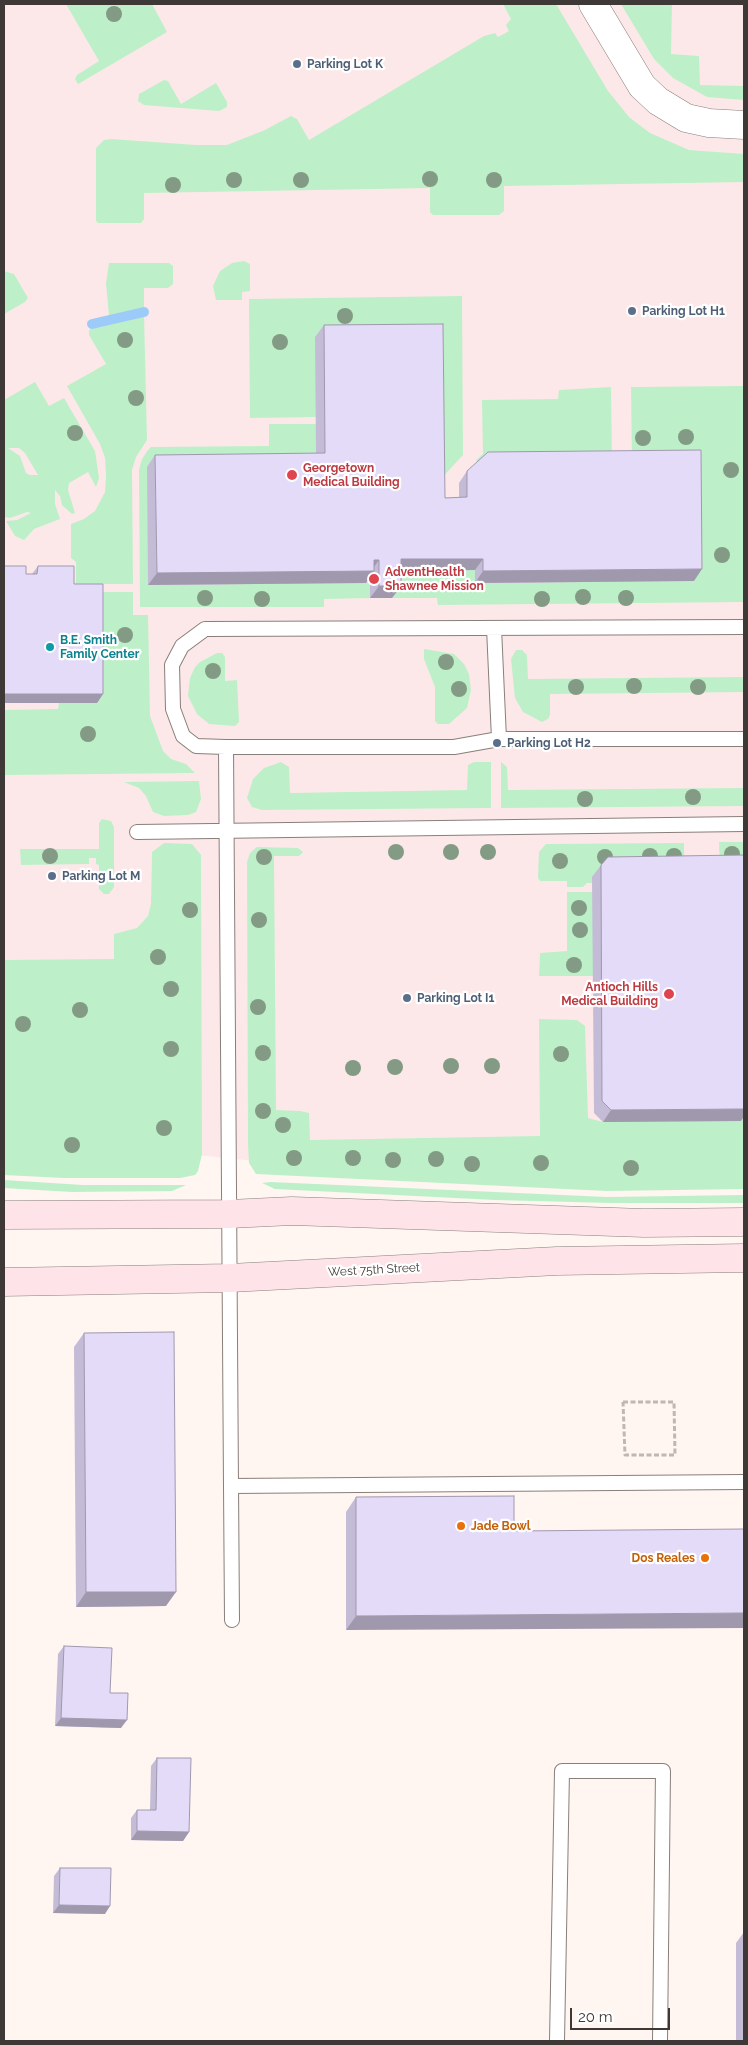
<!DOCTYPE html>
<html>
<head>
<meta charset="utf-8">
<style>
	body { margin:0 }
	#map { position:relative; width:748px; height:2045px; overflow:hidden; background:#fff5f1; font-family:Raleway,sans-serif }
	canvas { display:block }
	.frame { position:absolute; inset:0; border:5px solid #3e3937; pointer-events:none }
	.scale { position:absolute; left:570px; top:2008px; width:100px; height:22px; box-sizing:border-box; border:2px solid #3e3937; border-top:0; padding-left:6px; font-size:15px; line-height:18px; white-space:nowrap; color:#3e3937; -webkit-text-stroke:4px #fff; paint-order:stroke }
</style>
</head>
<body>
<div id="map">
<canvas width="748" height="2045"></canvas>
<div class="frame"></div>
<div class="scale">20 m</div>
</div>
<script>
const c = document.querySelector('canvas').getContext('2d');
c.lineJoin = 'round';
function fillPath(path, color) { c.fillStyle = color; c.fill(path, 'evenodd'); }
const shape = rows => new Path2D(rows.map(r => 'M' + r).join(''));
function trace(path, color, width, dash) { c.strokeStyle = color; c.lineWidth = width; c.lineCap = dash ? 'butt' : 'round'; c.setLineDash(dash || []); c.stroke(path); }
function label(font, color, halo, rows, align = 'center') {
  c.font = font + ' Raleway,sans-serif'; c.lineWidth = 4.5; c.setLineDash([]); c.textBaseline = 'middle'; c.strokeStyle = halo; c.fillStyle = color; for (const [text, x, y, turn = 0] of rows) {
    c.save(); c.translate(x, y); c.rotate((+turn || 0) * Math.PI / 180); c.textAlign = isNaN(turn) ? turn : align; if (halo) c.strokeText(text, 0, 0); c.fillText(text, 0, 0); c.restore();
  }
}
const education = shape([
	[4,4,744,4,744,1183,265,1162,187,1154,4,1157]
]);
const green = shape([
	[66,4,152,4,167,32,78,84,75,79,77,75,99,61],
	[503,4,556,4,608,91,629,117,650,133,689,150,744,154,744,182,504,186,504,211,499,215,433,215,430,212,430,188,144,193,144,219,141,223,98,223,96,221,96,148,104,140,111,139,196,145,227,145,265,130,291,116,297,119,309,140,484,36,495,33,498,37,509,31,506,25,511,19],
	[621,4,672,4,671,54,699,56,700,85,744,86,744,100,707,97,673,78,654,59],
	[164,80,168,81,181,104,216,83,227,102,227,107,219,111,144,105,138,101,139,94],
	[244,261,250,264,250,291,242,292,242,300,216,300,213,286,220,271,232,263],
	[109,263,169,263,173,266,173,284,168,288,144,288,144,309,109,316,106,283],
	[4,271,14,274,28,298,25,302,4,314],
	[462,296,463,455,437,483,316,417,250,418,249,299],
	[144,314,147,440,136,457,132,470,133,584,76,584,76,562,71,558,71,524,84,519,95,511,105,492,106,475,105,458,100,444,67,386,106,364,89,335,89,330,101,324],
	[35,382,49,406,64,398,95,451,99,478,96,487,88,472,69,483,68,490,75,513,72,514,62,505,60,496,55,490,55,504,60,519,34,529,24,540,15,536,6,521,17,520,31,513,27,512,10,518,4,517,4,400],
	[8,448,19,448,25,453,38,475,30,475,26,473,20,456],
	[744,386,744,602,438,605,437,598,392,598,392,571,475,570,475,583,694,581,632,463,631,387],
	[611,387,612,463,479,464,476,460,483,454,482,400,558,399,559,390],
	[269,424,316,424,317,465,149,585,366,583,370,572,370,598,324,599,324,607,140,607,139,470,142,459,148,450,151,447,269,446],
	[97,592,133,592,133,615,148,615,150,716,163,751,171,759,186,764,195,773,4,775,4,710,58,709,59,703,97,703],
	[424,649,454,654,464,664,469,674,471,690,467,708,449,724,438,724,435,721,435,687,424,659],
	[516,650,522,650,527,655,528,679,744,677,744,692,550,694,550,715,548,719,542,722,523,712,515,698,511,659],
	[217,653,222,653,225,657,225,681,237,680,239,722,235,726,209,724,197,714,188,696,190,678,195,667,200,662],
	[281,762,289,767,290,793,467,790,468,765,474,762,491,762,491,808,262,810,252,807,247,798,253,779,264,768],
	[501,762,507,767,508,790,744,788,744,806,501,808],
	[199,781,201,799,196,812,188,815,164,816,153,812,146,796,139,788,124,782],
	[102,819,111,821,114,827,114,887,109,894,104,894,99,889,99,865,96,864,96,858,89,858,89,864,21,865,20,849,99,849,99,823],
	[719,842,744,842,744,872,720,867],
	[164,843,192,844,201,855,202,1154,198,1171,195,1175,180,1178,64,1178,4,1175,4,960,114,959,114,934,137,928,148,916,151,904,152,852],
	[684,843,684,868,592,877,592,883,587,883,583,887,567,887,567,881,540,881,538,878,539,852,546,844],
	[257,847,298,848,303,852,299,856,274,856,276,1110,300,1111,309,1113,310,1140,540,1136,539,1019,577,1020,585,1026,588,1118,603,1122,741,1121,744,1117,744,1189,607,1191,256,1174,249,1163,248,1144,247,862,250,853],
	[567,892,593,892,593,976,539,976,540,953,567,951],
	[4,1180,83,1185,186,1185,172,1191,72,1192,4,1188],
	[271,1182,607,1197,744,1195,744,1203,611,1203,496,1200,275,1189,262,1183]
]);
const stream = shape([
	[92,324,144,312]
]);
const path = shape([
	[623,1402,674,1402,675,1455,625,1455,623,1402]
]);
const service = shape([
	[494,628,499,739],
	[744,739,499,739,454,747,226,747,231,1486,744,1482],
	[226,747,196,746,183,736,173,709,172,665,182,646,205,629,744,627],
	[137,832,744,824],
	[231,1486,232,1620],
	[557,2041,562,1771,663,1771,660,2041]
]);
const minor = shape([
	[593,4,642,86,658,101,686,118,709,123,744,125]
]);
const secondary = shape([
	[4,1215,229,1214,292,1211,644,1223,744,1222],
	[4,1282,230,1278,557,1261,744,1258]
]);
const trees = [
	[114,14],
	[430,179],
	[234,180],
	[301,180],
	[494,180],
	[173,185],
	[345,316],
	[125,340],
	[280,342],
	[136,398],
	[75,433],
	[686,437],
	[643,438],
	[731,470],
	[722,555],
	[583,597],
	[205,598],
	[626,598],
	[262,599],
	[542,599],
	[125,635],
	[446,662],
	[213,671],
	[634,686],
	[576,687],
	[698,687],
	[459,689],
	[88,734],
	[693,797],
	[585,799],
	[396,852],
	[451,852],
	[488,852],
	[732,854],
	[50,856],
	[650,856],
	[674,856],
	[264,857],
	[605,857],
	[560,861],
	[579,908],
	[190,910],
	[259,920],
	[580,930],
	[158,957],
	[574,965],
	[171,989],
	[258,1007],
	[80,1010],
	[23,1024],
	[171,1049],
	[263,1053],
	[561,1054],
	[451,1066],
	[492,1066],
	[395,1067],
	[353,1068],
	[263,1111],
	[283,1125],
	[164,1128],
	[72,1145],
	[294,1158],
	[353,1158],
	[436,1159],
	[393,1160],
	[541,1163],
	[472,1164],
	[631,1168]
];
const wall = shape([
	[324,325,445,498,459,497,459,483,467,471,694,581,475,583,475,570,401,571,401,586,392,598,370,598,370,576,366,583,148,585,147,467,155,455,316,453,315,337],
	[38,566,74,584,103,694,97,703,4,703,26,574,32,574],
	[601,865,741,1121,603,1122,594,1113,592,877],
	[84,1333,166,1606,76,1607,74,1347],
	[514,1496,346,1630,346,1512,356,1497],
	[64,1646,110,1693,121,1728,55,1726,58,1654],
	[157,1758,189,1832,183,1841,131,1840,131,1818,137,1810,150,1810,151,1766],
	[60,1868,105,1914,53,1913,54,1876],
	[744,1932,744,2041,736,2041,736,1943]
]);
const shadedWall = shape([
	[401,559,483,559,475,570,392,571],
	[374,560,379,560,371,571,374,571,366,583,148,585,157,573],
	[702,569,694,581,475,583,483,571],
	[379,586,401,586,392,598,370,598],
	[4,694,103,694,97,703,4,703],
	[744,1109,744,1117,741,1121,603,1122,611,1110],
	[86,1592,176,1592,166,1606,76,1607],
	[744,1613,744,1628,346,1630,356,1616],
	[61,1718,127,1720,121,1728,55,1726],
	[137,1831,189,1832,183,1841,131,1840],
	[59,1905,110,1906,105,1914,53,1913]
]);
const building = shape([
	[443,324,445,498,467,497,467,471,488,452,701,450,702,569,483,571,483,559,401,559,401,586,379,586,379,560,374,560,374,571,157,573,155,455,325,453,324,325,443,324],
	[4,566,26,566,26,574,37,574,38,566,74,566,74,584,103,584,103,694,4,694,4,566],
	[744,855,744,1109,611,1110,602,1101,601,865,608,857,744,855],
	[174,1332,176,1592,86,1592,84,1333,174,1332],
	[514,1496,514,1531,744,1529,744,1613,356,1616,356,1497,514,1496],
	[64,1646,112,1648,110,1693,128,1693,127,1720,61,1718,64,1646],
	[157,1758,191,1758,189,1832,137,1831,137,1810,156,1810,157,1758],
	[60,1868,111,1868,110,1906,59,1905,60,1868]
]);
const markers = [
	[297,64,5,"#5c6f8a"],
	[632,311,5,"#5c6f8a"],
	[292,475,6,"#e0444e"],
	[374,579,6,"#e0444e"],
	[50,647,5,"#0f9aa8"],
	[497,743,5,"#5c6f8a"],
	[52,876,5,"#5c6f8a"],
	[669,994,6,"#e0444e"],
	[407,998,5,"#5c6f8a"],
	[461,1526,5,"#e8710a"],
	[705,1558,5,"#e8710a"]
];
const serviceNames = [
	["Parking Lot K",307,64],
	["Parking Lot H1",642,311],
	["Parking Lot H2",507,743],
	["Parking Lot M",62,876],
	["Parking Lot I1",417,998]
];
const healthNames = [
	["Georgetown",303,468],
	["Medical Building",303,482],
	["AdventHealth",385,572],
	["Shawnee Mission",385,586],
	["Antioch Hills",658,987,"right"],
	["Medical Building",658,1001,"right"]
];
const cultureNames = [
	["B.E. Smith",60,640],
	["Family Center",60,654]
];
const streetNames = [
	["West 75th Street",374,1270,-3]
];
const foodNames = [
	["Jade Bowl",471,1526],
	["Dos Reales",695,1558,"right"]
];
fillPath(education, '#fde8e9');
fillPath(green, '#bdf0c8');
trace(stream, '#9ccbfa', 10);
trace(service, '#897f7a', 16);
trace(minor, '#897f7a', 29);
trace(secondary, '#897f7a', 29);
trace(path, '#bfb7b4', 3, [5, 2.5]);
trace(service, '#fff', 14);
trace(minor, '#fff', 28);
trace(secondary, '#fee3e9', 28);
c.fillStyle = '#839a85';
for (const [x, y] of trees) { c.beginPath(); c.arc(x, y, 8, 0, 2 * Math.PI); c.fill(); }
fillPath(wall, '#c4bcd6');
fillPath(shadedWall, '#a099ae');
fillPath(building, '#e4dbf9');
trace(building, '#a099ae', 1);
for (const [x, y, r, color] of markers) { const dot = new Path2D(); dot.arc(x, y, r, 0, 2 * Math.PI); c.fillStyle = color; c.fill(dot); trace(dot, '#fff', 2); }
label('bold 12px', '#4e5e75', '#fff', serviceNames, 'left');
label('bold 12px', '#be3a42', '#fff', healthNames, 'left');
label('bold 12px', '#0d838f', '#fff', cultureNames, 'left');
label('12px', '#3e3937', '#fff', streetNames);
label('bold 12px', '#c56008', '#fff', foodNames, 'left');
</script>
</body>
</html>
